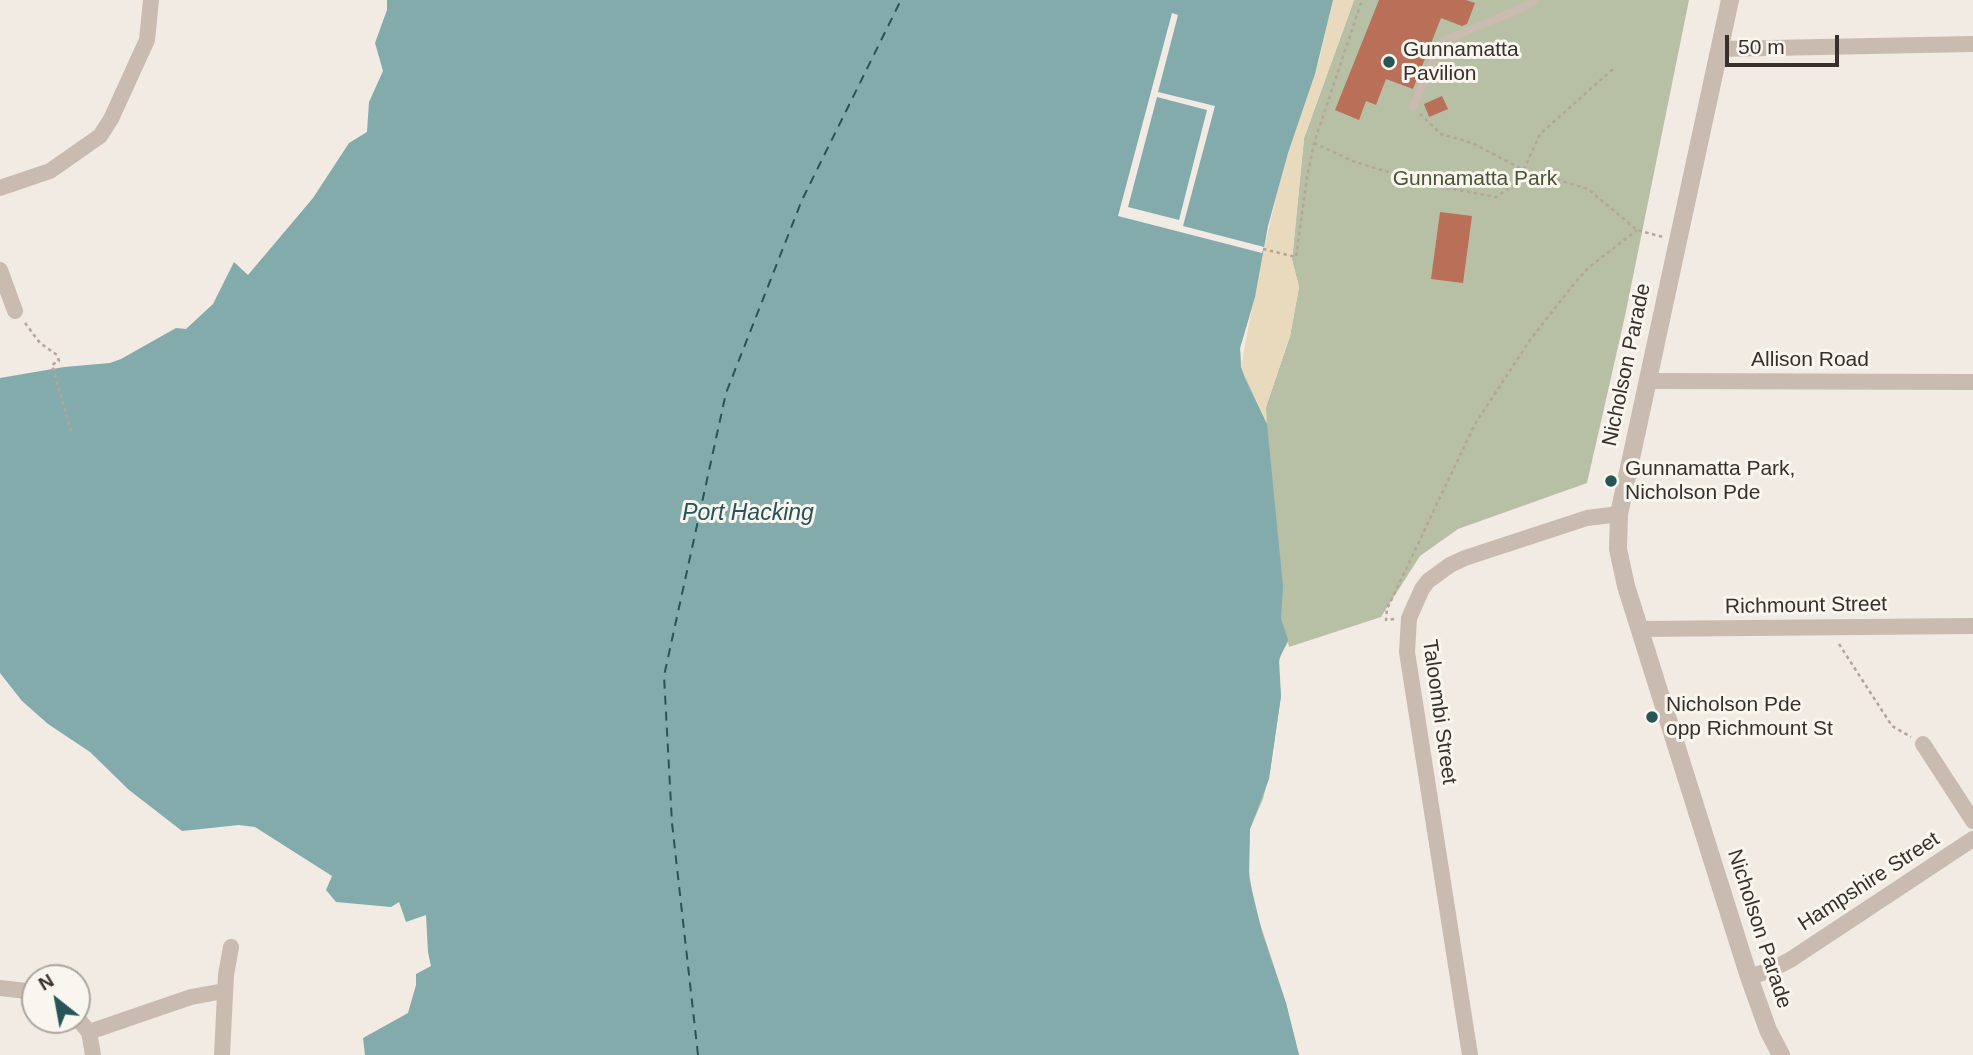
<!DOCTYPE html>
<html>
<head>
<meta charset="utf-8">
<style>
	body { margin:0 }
	#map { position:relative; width:1973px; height:1055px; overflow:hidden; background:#f2ebe3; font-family:Arial,sans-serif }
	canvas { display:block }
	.north { position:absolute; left:21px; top:964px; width:70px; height:70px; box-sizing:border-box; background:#f9f5ef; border:2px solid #aca6a1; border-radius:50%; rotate:329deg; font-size:19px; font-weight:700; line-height:28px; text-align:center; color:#39302c }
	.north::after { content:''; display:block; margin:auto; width:24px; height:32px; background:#265457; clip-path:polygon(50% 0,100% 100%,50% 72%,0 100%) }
	.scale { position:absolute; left:1725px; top:35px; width:114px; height:32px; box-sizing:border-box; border:4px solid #39302c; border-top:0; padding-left:9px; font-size:21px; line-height:24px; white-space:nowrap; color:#39302c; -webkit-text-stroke:5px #f9f5ef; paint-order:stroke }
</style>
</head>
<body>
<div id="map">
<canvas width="1973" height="1055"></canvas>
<div class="north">N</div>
<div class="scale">50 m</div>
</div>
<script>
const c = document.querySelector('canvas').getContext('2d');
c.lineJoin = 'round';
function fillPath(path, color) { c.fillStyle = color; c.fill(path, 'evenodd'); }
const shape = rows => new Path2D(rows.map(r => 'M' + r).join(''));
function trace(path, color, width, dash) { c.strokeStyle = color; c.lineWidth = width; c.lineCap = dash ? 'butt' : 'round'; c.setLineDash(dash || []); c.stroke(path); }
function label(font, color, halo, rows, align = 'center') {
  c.font = font + ' Arial,sans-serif'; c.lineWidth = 6; c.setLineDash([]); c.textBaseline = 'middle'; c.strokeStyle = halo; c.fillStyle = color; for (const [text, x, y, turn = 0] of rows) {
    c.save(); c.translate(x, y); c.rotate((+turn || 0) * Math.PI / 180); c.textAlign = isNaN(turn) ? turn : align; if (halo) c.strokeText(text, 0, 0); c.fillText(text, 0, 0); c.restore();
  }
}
const green = shape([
	[1354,0,1689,0,1625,316,1587,483,1458,529,1420,556,1381,617,1289,647,1288,642,1281,655,1278,666,1281,696,1270,771,1263,799,1250,829,1248,864,1254,905,1286,1003,1299,1055,1085,1055,1097,706,1255,297,1240,348,1241,367,1266,422,1266,407,1290,336,1299,287,1292,260,1304,138]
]);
const sand = shape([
	[1332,0,1354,0,1304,138,1292,260,1299,287,1290,336,1266,407,1267,424,1241,367,1260,265,1285,161,1320,57]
]);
const water = shape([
	[387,0,1333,0,1315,74,1288,153,1268,226,1255,297,1240,348,1241,367,1245,379,1267,424,1283,586,1281,618,1288,640,1279,659,1281,696,1269,779,1250,829,1249,878,1262,932,1286,1003,1299,1055,365,1055,363,1038,408,1013,416,985,416,974,431,966,428,952,426,915,406,922,399,902,391,907,336,902,326,890,332,876,255,827,239,825,182,831,129,790,90,752,48,724,22,701,0,673,0,378,64,367,110,363,121,359,176,328,186,329,213,304,234,262,248,275,313,198,349,143,367,132,369,102,383,71,375,43,387,10]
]);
const pier = shape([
	[1172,13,1178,15,1158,92,1215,106,1183,226,1264,247,1262,253,1118,216],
	[1157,97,1207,110,1179,220,1128,207]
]);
const ferry = shape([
	[698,1055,672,823,664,676,726,393,802,200,901,0]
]);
const building = shape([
	[1379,0,1466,0,1475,3,1467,24,1462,26,1441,18,1413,89,1386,79,1376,105,1366,101,1359,120,1335,110],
	[1442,96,1448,109,1429,117,1424,104],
	[1440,212,1472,216,1463,283,1431,279]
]);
const path = shape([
	[1420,114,1441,134,1472,143,1522,169,1588,189,1637,230,1663,237],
	[1314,143,1352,161,1431,185,1496,197,1518,182,1540,134,1613,69],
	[1263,249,1296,257,1307,177,1314,143,1362,0],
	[25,323,40,343,57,355,59,361,52,365,71,431],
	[1394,619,1386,620,1387,609,1475,424,1530,340,1574,284,1588,268,1637,230],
	[1839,644,1892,726,1911,737]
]);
const service = shape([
	[1413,107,1441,42,1522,8,1535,0]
]);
const minor = shape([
	[1719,49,1973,44],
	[0,188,50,171,100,136,111,119,147,40,151,0],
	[0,270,15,311],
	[1647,381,1973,382],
	[1639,629,1973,626],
	[1923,744,1973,821],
	[1749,977,1768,971,1790,960,1973,839],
	[0,988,35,992],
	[77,1018,89,1032,93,1055],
	[89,1032,191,997,224,991],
	[222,1055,226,975,231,947],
	[1470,1055,1407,652,1409,618,1422,589,1428,581,1450,565,1465,558,1587,518,1619,514]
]);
const tertiary = shape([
	[1730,0,1619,514,1618,549,1626,586,1749,977,1768,1030,1781,1055]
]);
const markers = [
	[1389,62,7,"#265457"],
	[1611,481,7,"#265457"],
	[1652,717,7,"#265457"]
];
const poiNames = [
	["Gunnamatta",1403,50],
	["Pavilion",1403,74],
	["Gunnamatta Park,",1625,469],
	["Nicholson Pde",1625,493],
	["Nicholson Pde",1666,705],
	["opp Richmount St",1666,729]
];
const parkNames = [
	["Gunnamatta Park",1475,179]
];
const streetNames = [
	["Allison Road",1810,360],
	["Nicholson Parade",1627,365,-78],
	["Richmount Street",1806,606,-1],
	["Taloombi Street",1439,712,82],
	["Hampshire Street",1869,882,-33],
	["Nicholson Parade",1759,929,72]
];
const waterNames = [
	["Port Hacking",748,514]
];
fillPath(green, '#b7c0a4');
fillPath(sand, '#e9dabe');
fillPath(water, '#84abac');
fillPath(pier, '#f2ebe3');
trace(ferry, '#265457', 2, [9, 7]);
fillPath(building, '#ba6f58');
trace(path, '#b5a599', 2.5, [3.5, 3.5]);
trace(service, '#c9bbaf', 8);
trace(minor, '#c9bbaf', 16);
trace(tertiary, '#c9bbaf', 18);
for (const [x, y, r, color] of markers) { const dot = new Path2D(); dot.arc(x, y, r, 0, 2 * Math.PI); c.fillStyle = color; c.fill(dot); trace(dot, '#f9f5ef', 2.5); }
label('21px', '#39302c', '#f9f5ef', poiNames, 'left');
label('21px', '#495533', '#f9f5ef', parkNames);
label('21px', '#39302c', '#f9f5ef', streetNames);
label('italic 23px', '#265457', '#f9f5ef', waterNames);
</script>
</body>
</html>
